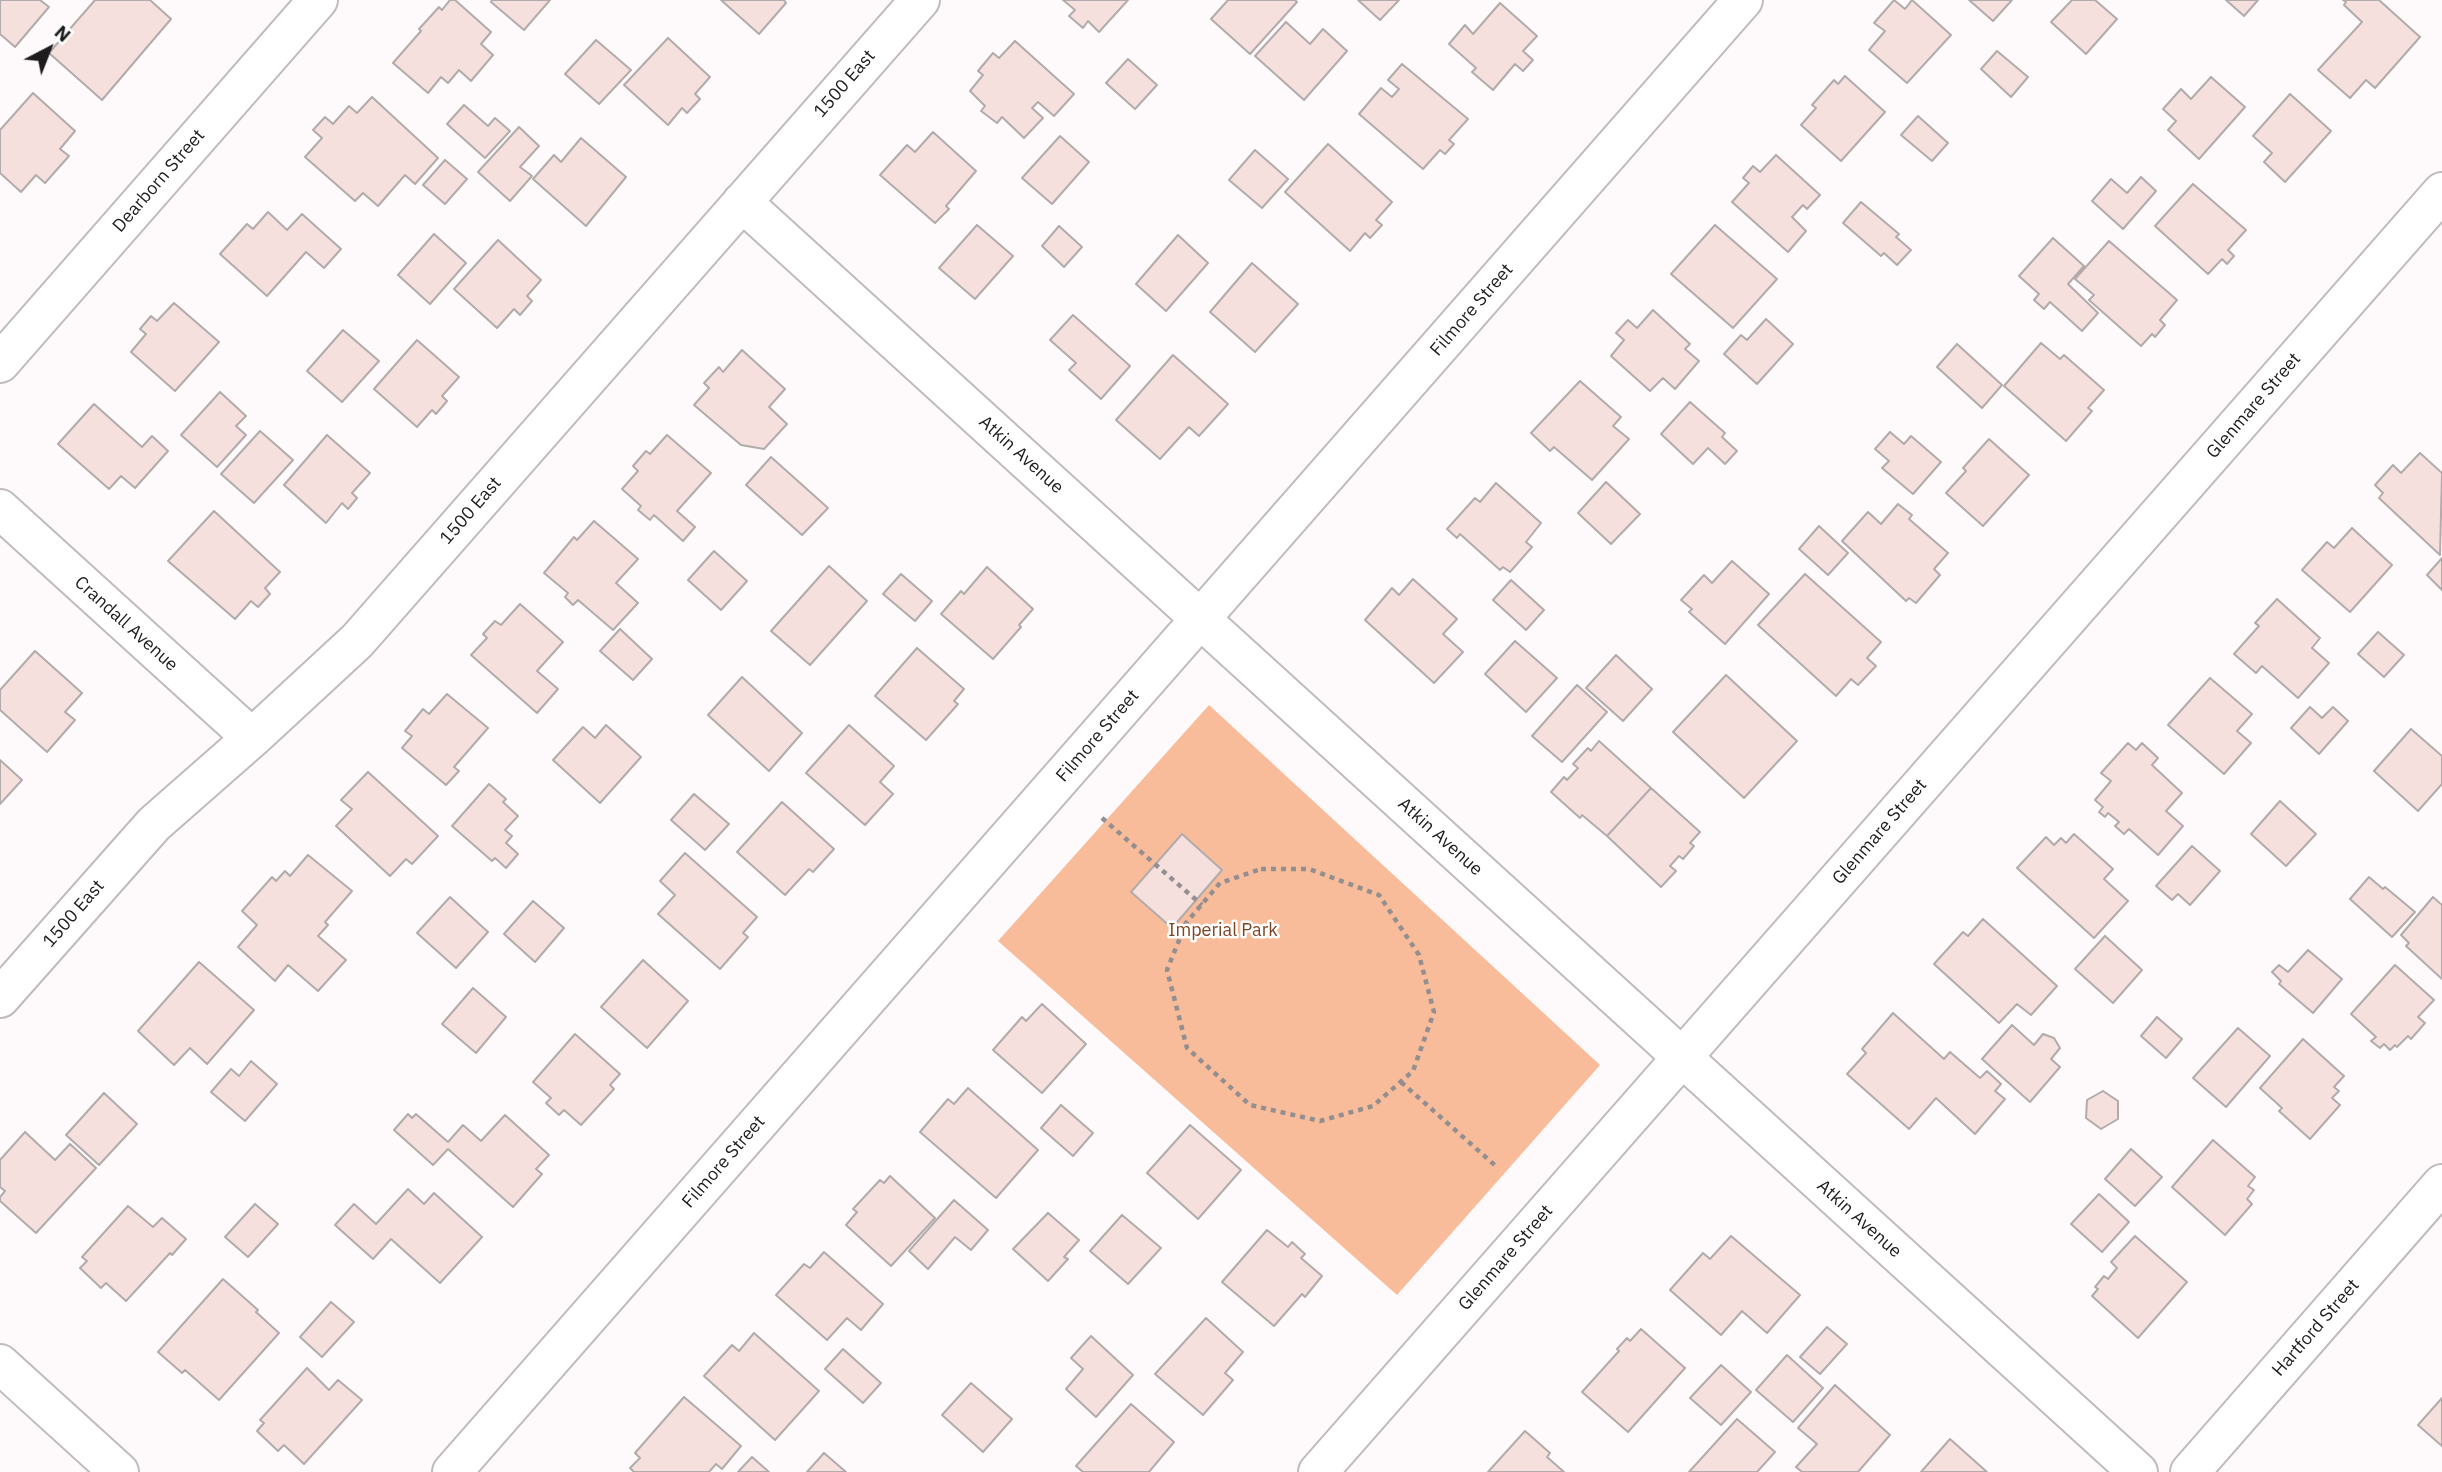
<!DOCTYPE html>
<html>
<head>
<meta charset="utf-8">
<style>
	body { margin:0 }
	#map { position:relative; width:2442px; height:1472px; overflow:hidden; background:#fef9fa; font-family:"IBM Plex Sans",sans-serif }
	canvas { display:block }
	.north { position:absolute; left:14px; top:14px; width:70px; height:70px; -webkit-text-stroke:5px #fff; paint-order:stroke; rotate:42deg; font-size:19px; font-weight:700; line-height:28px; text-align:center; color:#1e1c1d }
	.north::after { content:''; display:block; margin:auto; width:24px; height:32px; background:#1e1c1d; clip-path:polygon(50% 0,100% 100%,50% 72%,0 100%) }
</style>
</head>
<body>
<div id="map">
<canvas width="2442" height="1472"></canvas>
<div class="north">N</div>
</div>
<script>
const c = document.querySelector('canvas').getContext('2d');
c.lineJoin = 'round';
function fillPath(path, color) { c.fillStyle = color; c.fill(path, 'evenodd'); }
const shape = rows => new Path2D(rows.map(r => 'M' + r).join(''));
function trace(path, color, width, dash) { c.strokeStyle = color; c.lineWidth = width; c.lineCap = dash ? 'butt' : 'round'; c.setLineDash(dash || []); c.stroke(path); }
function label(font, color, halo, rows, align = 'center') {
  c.font = font + ' "IBM Plex Sans",sans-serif'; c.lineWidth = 5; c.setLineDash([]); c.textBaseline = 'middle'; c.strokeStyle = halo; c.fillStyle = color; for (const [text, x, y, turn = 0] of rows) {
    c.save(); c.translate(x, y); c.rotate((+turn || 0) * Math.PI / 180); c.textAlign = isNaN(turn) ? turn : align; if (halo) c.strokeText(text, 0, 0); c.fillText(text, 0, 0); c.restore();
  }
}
const green = shape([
	[1209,705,1600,1065,1397,1295,998,941]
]);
const building = shape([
	[0,0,40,0,49,7,15,47,0,34,0,0],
	[95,0,150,0,171,19,102,100,49,53,95,0],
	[450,0,455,0,491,32,481,44,493,55,471,81,459,70,448,83,441,77,428,93,393,63,421,31,419,29,439,7,442,10,450,0],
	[492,0,550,0,524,30,491,2,492,0],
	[721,0,784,0,786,3,759,34,721,0],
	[1063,0,1128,0,1099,32,1088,21,1083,28,1069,16,1075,10,1063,0],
	[1228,0,1295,0,1297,2,1250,54,1211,19,1228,0],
	[1358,0,1399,0,1380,20,1358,0],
	[1894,0,1905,9,1912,0,1951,35,1907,83,1869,50,1885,31,1874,23,1894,0],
	[1969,0,2012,0,1993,21,1969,0],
	[2072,0,2095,0,2117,19,2086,54,2051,22,2072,0],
	[2226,0,2258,0,2244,16,2226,0],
	[2343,0,2379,0,2420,37,2375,88,2366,80,2350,98,2318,70,2362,22,2344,5,2346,2,2343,0],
	[1500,3,1537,36,1523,51,1533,60,1523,71,1515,64,1493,90,1472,72,1476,68,1449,44,1465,25,1473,34,1500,3],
	[1286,22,1310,44,1323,29,1347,51,1304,100,1255,56,1286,22],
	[668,38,710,77,695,94,700,99,687,113,682,108,668,125,624,85,668,38],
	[596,40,631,70,599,104,565,74,596,40],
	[1015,41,1074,94,1054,116,1038,102,1032,108,1043,118,1024,138,1002,117,997,123,981,111,985,106,970,91,983,75,978,71,993,53,999,58,1015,41],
	[1997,51,2028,77,2011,97,1981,69,1997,51],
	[1128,59,1157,85,1135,109,1106,83,1128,59],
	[1402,64,1468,119,1449,140,1454,144,1445,154,1440,150,1423,169,1359,114,1381,88,1392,97,1399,89,1388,80,1402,64],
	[1845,76,1885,112,1841,161,1801,125,1816,108,1812,105,1834,80,1838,84,1845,76],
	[2211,77,2245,107,2199,159,2168,130,2176,121,2163,109,2181,89,2191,99,2211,77],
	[33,93,75,131,60,149,69,156,45,183,36,175,21,192,0,173,0,130,33,93],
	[2290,94,2331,131,2285,182,2264,162,2272,153,2253,136,2290,94],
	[372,97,438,158,415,184,405,175,378,206,363,193,355,201,305,157,322,138,313,130,325,117,333,124,349,106,357,113,372,97],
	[464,105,488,126,495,118,510,131,485,158,447,124,464,105],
	[1918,116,1948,143,1932,161,1901,135,1918,116],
	[519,127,539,146,520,167,532,176,510,201,478,172,519,127],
	[933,132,976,171,946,206,949,209,935,223,880,175,907,145,915,152,933,132],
	[1060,136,1089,162,1052,204,1022,178,1060,136],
	[581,138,626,177,586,226,533,179,554,155,561,162,581,138],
	[1328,144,1392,202,1376,220,1382,225,1370,238,1365,233,1350,251,1285,192,1328,144],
	[1255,150,1288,179,1262,208,1229,180,1255,150],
	[1776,155,1820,195,1807,209,1803,205,1792,217,1806,231,1788,252,1732,202,1749,183,1743,178,1753,166,1760,172,1776,155],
	[445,160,467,179,445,204,423,185,445,160],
	[2141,177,2156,191,2123,229,2092,201,2111,179,2127,193,2141,177],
	[2193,184,2246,230,2228,250,2234,256,2227,264,2222,259,2208,274,2155,226,2193,184],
	[1861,202,1899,234,1896,237,1911,250,1897,265,1884,253,1881,256,1843,223,1861,202],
	[268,212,287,230,302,214,341,249,324,268,306,252,267,296,220,254,247,224,253,229,268,212],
	[977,225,1013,256,975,299,939,268,977,225],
	[1715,225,1777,279,1733,328,1671,274,1715,225],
	[1059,226,1082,247,1064,267,1042,246,1059,226],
	[434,234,466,263,430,304,398,275,434,234],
	[1178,235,1208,263,1166,311,1136,284,1178,235],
	[2053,238,2084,266,2068,284,2098,313,2082,331,2050,302,2044,309,2034,300,2039,294,2019,276,2053,238],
	[498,240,541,280,527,296,532,301,520,315,514,309,497,328,454,289,498,240],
	[2109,241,2177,300,2160,320,2165,325,2155,337,2152,334,2141,346,2089,300,2094,295,2075,279,2109,241],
	[1252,263,1298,304,1255,352,1210,312,1252,263],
	[174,303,219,342,175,391,131,352,146,334,140,329,151,316,157,321,174,303],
	[1653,310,1690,344,1685,349,1699,361,1675,389,1663,378,1650,391,1611,356,1624,340,1616,333,1628,320,1637,328,1653,310],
	[1073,315,1130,366,1101,399,1069,370,1076,363,1050,340,1073,315],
	[1766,319,1793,344,1757,384,1724,354,1741,335,1747,340,1766,319],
	[343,330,379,361,342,402,307,371,343,330],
	[417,340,459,377,442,396,447,401,436,414,432,410,417,427,374,389,417,340],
	[2041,343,2060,359,2064,355,2104,390,2088,408,2092,411,2066,441,2004,386,2041,343],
	[1957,344,2002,385,1982,408,1937,367,1957,344],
	[742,350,785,389,769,407,787,424,764,449,741,445,694,405,709,388,704,383,719,367,723,372,742,350],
	[1173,355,1228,404,1199,436,1189,427,1160,459,1116,420,1173,355],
	[1580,381,1621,417,1613,426,1629,439,1592,480,1554,447,1550,451,1531,433,1580,381],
	[220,392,246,416,236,426,246,435,217,467,181,435,220,392],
	[1690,402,1725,433,1722,437,1737,451,1725,464,1708,448,1693,464,1661,434,1690,402],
	[94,404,142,447,152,436,168,451,135,488,121,476,109,489,58,444,94,404],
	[260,431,293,460,254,503,221,474,260,431],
	[1890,432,1904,444,1911,436,1941,462,1913,494,1882,468,1889,461,1875,449,1890,432],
	[327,435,370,473,352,493,357,498,348,509,342,503,326,523,284,485,327,435],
	[667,435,711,473,677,511,695,527,683,541,654,515,650,520,638,510,641,506,622,489,638,471,633,466,646,451,650,454,667,435],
	[1989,439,2029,475,1983,526,1946,493,1966,471,1963,468,1989,439],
	[2420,453,2442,473,2440,555,2379,498,2383,493,2375,485,2393,465,2401,473,2420,453],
	[771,457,828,508,802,535,746,485,771,457],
	[1606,482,1640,514,1611,544,1578,513,1606,482],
	[1496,483,1541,523,1526,542,1532,547,1510,572,1503,567,1500,570,1460,534,1457,538,1447,529,1475,498,1480,502,1496,483],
	[1898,504,1912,515,1909,519,1948,553,1934,569,1940,575,1916,603,1909,598,1906,601,1842,541,1868,512,1881,524,1898,504],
	[214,511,280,572,265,588,270,594,258,607,251,601,235,619,168,561,214,511],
	[594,521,638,559,616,583,638,603,613,630,578,600,573,605,565,597,568,593,544,573,574,537,577,540,594,521],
	[1819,526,1848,553,1828,575,1799,549,1819,526],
	[2352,528,2392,565,2350,612,2302,570,2327,542,2334,548,2352,528],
	[714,551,747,581,721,610,688,580,714,551],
	[2442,558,2442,590,2427,575,2442,558],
	[1732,561,1769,594,1725,644,1689,612,1692,609,1681,600,1704,575,1712,583,1732,561],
	[829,566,867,601,810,665,771,631,829,566],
	[987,567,1033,609,1019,625,1021,627,993,659,941,614,961,591,964,594,987,567],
	[901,574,932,601,915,621,883,594,901,574],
	[1805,574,1881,642,1867,658,1876,666,1858,685,1851,679,1836,696,1758,625,1805,574],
	[1413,579,1457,619,1443,634,1463,652,1434,683,1365,620,1392,588,1399,595,1413,579],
	[1511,580,1544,610,1526,630,1493,600,1511,580],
	[2277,599,2320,638,2312,648,2329,663,2298,698,2262,666,2256,673,2234,654,2259,626,2255,623,2277,599],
	[520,604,563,642,537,671,558,689,537,713,471,655,487,638,483,634,495,621,501,625,520,604],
	[620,629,652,659,633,680,600,651,620,629],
	[2378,632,2404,655,2384,677,2358,654,2378,632],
	[1515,641,1557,678,1526,712,1485,674,1515,641],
	[917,648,964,689,954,701,958,704,926,740,875,696,917,648],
	[35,651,82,693,65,712,75,720,47,752,0,710,0,690,35,651],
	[1616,655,1652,689,1623,721,1586,688,1616,655],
	[1726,675,1797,741,1744,798,1673,732,1726,675],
	[742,677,802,733,769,771,708,715,742,677],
	[2210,678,2252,714,2237,731,2251,743,2224,774,2168,725,2210,678],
	[1577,685,1607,712,1562,762,1532,736,1577,685],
	[447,694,488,728,454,767,459,771,446,785,402,748,412,736,405,731,423,709,429,714,447,694],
	[2310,707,2322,718,2333,707,2348,721,2319,754,2291,728,2310,707],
	[606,725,641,757,600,803,553,760,583,727,595,738,606,725],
	[849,725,894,766,880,782,893,794,865,825,806,773,849,725],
	[2411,729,2442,756,2442,784,2418,811,2374,771,2411,729],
	[1599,741,1651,788,1607,836,1582,815,1580,818,1551,792,1564,777,1567,780,1578,768,1573,764,1588,748,1591,751,1599,741],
	[2128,743,2136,750,2142,743,2158,758,2152,765,2182,793,2166,811,2183,826,2158,855,2129,829,2124,834,2115,826,2119,822,2108,813,2105,817,2099,812,2103,807,2095,800,2111,781,2101,773,2128,743],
	[0,760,22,780,0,804,0,760],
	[368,772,438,836,412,864,406,859,390,876,336,826,352,809,341,800,368,772],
	[489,784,506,799,503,802,518,816,505,830,512,836,506,843,518,854,506,868,495,858,492,861,452,826,489,784],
	[1651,788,1700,832,1690,843,1694,846,1683,859,1679,856,1670,866,1676,871,1661,887,1607,836,1651,788],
	[694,794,729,824,705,850,671,820,694,794],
	[2280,801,2316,834,2286,866,2251,834,2280,801],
	[782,802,834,849,813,872,809,869,785,895,737,852,782,802],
	[1182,834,1222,870,1172,928,1131,892,1182,834],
	[2074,834,2113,869,2104,879,2128,901,2094,938,2017,868,2046,837,2054,845,2061,838,2066,843,2074,834],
	[2192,846,2220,871,2190,905,2178,894,2172,900,2156,886,2192,846],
	[685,853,757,917,743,933,748,937,720,969,658,914,675,895,660,881,685,853],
	[308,855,352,891,325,922,328,925,318,936,346,960,318,991,288,965,275,981,238,947,257,925,242,911,272,877,276,881,285,871,290,876,308,855],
	[2369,877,2383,889,2385,887,2415,912,2392,937,2350,899,2369,877],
	[450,897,488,932,456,968,417,933,450,897],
	[2433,897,2442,905,2442,979,2406,946,2409,943,2401,935,2433,897],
	[533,901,564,928,535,962,504,934,533,901],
	[1983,919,2057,986,2031,1015,2017,1004,1999,1023,1934,964,1963,932,1968,936,1983,919],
	[2105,936,2142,970,2113,1003,2075,969,2105,936],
	[2308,950,2342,979,2313,1013,2279,984,2281,981,2272,972,2279,965,2288,972,2308,950],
	[643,960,688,1001,647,1048,601,1007,643,960],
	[199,962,254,1010,207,1064,190,1048,174,1065,138,1031,199,962],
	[2395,965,2434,1000,2418,1017,2425,1023,2411,1039,2408,1036,2397,1047,2395,1045,2390,1050,2384,1044,2380,1048,2371,1041,2376,1037,2351,1014,2395,965],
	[473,988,506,1017,476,1053,442,1024,473,988],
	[1042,1004,1086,1044,1042,1093,993,1050,1022,1017,1026,1021,1042,1004],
	[1893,1013,1944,1059,1950,1052,1980,1078,1987,1071,2001,1084,1995,1091,2005,1099,1975,1134,1936,1098,1909,1129,1847,1074,1866,1053,1862,1049,1893,1013],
	[2157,1017,2182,1039,2166,1058,2141,1036,2157,1017],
	[2012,1025,2034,1045,2043,1034,2054,1038,2060,1048,2051,1059,2060,1067,2030,1102,1982,1059,2012,1025],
	[2238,1028,2270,1056,2226,1107,2193,1078,2238,1028],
	[575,1034,620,1074,610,1085,614,1089,581,1125,564,1110,559,1115,546,1103,551,1098,533,1082,575,1034],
	[2303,1039,2344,1076,2334,1087,2339,1091,2332,1098,2340,1105,2310,1139,2279,1111,2282,1108,2260,1088,2303,1039],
	[251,1061,277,1084,245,1121,211,1092,231,1069,239,1076,251,1061],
	[968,1088,1038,1150,996,1198,920,1132,948,1099,954,1104,968,1088],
	[2103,1091,2118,1101,2118,1119,2101,1129,2086,1118,2087,1100,2103,1091],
	[104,1093,137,1124,99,1165,66,1135,104,1093],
	[1061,1105,1093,1133,1073,1156,1041,1128,1061,1105],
	[408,1114,412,1118,416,1114,448,1142,463,1125,481,1141,505,1115,549,1155,536,1169,542,1174,513,1207,448,1149,433,1165,394,1130,408,1114],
	[1190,1125,1241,1170,1198,1219,1147,1173,1190,1125],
	[25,1132,55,1160,70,1144,96,1168,36,1233,0,1201,0,1197,5,1191,0,1187,0,1160,25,1132],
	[2213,1140,2255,1177,2248,1186,2254,1190,2247,1199,2252,1204,2225,1235,2172,1187,2213,1140],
	[2131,1149,2162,1177,2135,1206,2105,1179,2131,1149],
	[890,1176,935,1218,891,1266,846,1225,857,1212,853,1209,880,1180,884,1183,890,1176],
	[408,1189,424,1204,434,1193,482,1237,440,1283,391,1239,373,1259,335,1225,354,1204,376,1224,408,1189],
	[2099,1194,2129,1222,2102,1252,2071,1224,2099,1194],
	[954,1200,988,1230,971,1250,955,1237,928,1269,909,1251,954,1200],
	[255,1204,278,1224,248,1257,225,1237,255,1204],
	[128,1206,153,1227,162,1218,186,1239,172,1255,170,1253,126,1301,106,1283,101,1288,80,1268,87,1261,82,1257,128,1206],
	[1048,1213,1079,1240,1064,1257,1068,1259,1048,1281,1013,1249,1048,1213],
	[1122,1215,1161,1248,1128,1284,1090,1251,1122,1215],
	[1267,1230,1288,1247,1292,1242,1305,1254,1301,1258,1322,1276,1305,1297,1302,1294,1274,1326,1222,1282,1267,1230],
	[1731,1236,1800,1295,1767,1333,1742,1311,1721,1335,1670,1290,1703,1253,1710,1259,1731,1236],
	[2135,1236,2187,1282,2138,1338,2092,1296,2098,1289,2095,1287,2104,1276,2108,1279,2117,1268,2111,1262,2135,1236],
	[824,1252,883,1304,861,1330,847,1318,827,1340,776,1295,804,1264,810,1268,824,1252],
	[223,1279,258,1310,256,1312,279,1333,219,1400,185,1370,182,1373,158,1352,223,1279],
	[331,1302,354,1322,322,1357,300,1337,331,1302],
	[1206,1318,1243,1352,1225,1373,1233,1380,1203,1415,1155,1374,1206,1318],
	[1827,1327,1847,1344,1820,1374,1800,1357,1827,1327],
	[1641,1329,1685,1368,1628,1432,1582,1392,1619,1351,1617,1349,1627,1338,1630,1341,1641,1329],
	[754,1333,819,1391,775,1440,704,1376,732,1345,739,1351,754,1333],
	[1091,1336,1133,1375,1096,1417,1066,1389,1083,1369,1071,1358,1091,1336],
	[843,1349,881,1383,863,1403,825,1369,843,1349],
	[1787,1355,1823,1388,1793,1422,1756,1390,1787,1355],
	[1721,1365,1751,1392,1721,1425,1690,1398,1721,1365],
	[307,1368,329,1390,338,1380,362,1400,304,1464,284,1445,278,1451,257,1431,264,1423,260,1420,307,1368],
	[971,1383,1012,1419,983,1452,942,1415,971,1383],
	[1835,1385,1890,1435,1858,1472,1802,1472,1796,1467,1817,1444,1798,1428,1835,1385],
	[684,1397,741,1446,722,1469,716,1464,709,1472,634,1472,630,1468,640,1458,635,1453,684,1397],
	[2442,1398,2442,1446,2418,1425,2442,1398],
	[1131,1404,1174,1442,1149,1472,1083,1472,1076,1466,1131,1404],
	[1737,1419,1775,1452,1757,1472,1689,1472,1737,1419],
	[1525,1431,1550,1453,1547,1457,1564,1472,1488,1472,1525,1431],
	[1950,1439,1987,1472,1921,1472,1950,1439],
	[824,1453,846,1472,807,1472,824,1453],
	[752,1457,769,1472,738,1472,752,1457]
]);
const path = shape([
	[1102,818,1202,905],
	[1261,869,1309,869,1379,895,1419,955,1434,1012,1413,1071,1373,1106,1320,1121,1250,1105,1187,1048,1167,970,1186,923,1220,883,1261,869],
	[1401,1082,1498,1168]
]);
const minor = shape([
	[742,202,2138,1472],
	[0,363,318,0],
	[0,509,252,738],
	[0,998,154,824,252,738,357,641,920,0],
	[0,1364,119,1472],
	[452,1472,1743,0],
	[1318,1472,2442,192],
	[2190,1472,2442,1184]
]);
const streetNames = [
	["1500 East",845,84,-49],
	["Dearborn Street",159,181,-49],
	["Filmore Street",1472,310,-49],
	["Glenmare Street",2254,406,-49],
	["Atkin Avenue",1021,455,42],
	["1500 East",471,511,-49],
	["Crandall Avenue",126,624,42],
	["Filmore Street",1098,736,-49],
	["Glenmare Street",1880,832,-49],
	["Atkin Avenue",1440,837,42],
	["1500 East",74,914,-49],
	["Filmore Street",724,1162,-49],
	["Atkin Avenue",1859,1219,42],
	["Glenmare Street",1506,1258,-49],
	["Hartford Street",2316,1328,-49]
];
const parkNames = [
	["Imperial Park",1223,931]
];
fillPath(green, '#f9bc9a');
fillPath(building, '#f6e0de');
trace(building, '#b1acab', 2);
trace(minor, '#c1bbbd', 42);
trace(path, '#938f90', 4.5, [5, 5]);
trace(minor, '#fff', 38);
label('18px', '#1e1c1d', '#fff', streetNames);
label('18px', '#7d4421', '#fff', parkNames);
</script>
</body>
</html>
